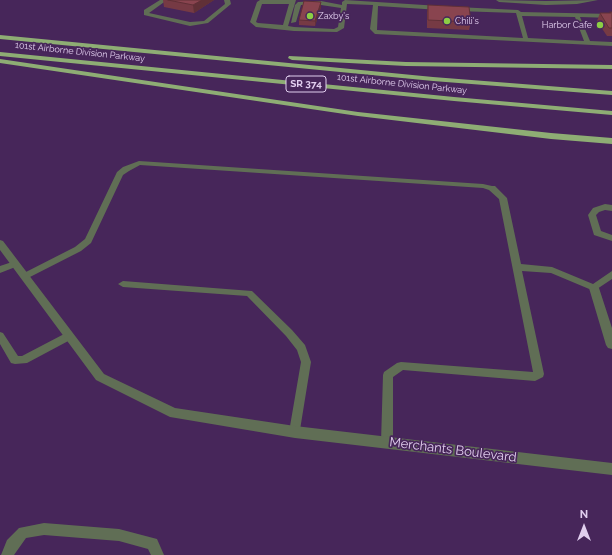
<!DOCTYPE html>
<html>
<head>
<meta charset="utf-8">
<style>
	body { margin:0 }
	#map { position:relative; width:612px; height:555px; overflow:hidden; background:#47265a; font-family:Raleway,sans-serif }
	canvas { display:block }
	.north { position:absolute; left:564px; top:507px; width:40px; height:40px; -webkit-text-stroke:3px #47265a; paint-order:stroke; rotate:0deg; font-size:11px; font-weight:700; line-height:16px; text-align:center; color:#e1ceee }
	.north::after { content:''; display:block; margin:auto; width:14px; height:18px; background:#e1ceee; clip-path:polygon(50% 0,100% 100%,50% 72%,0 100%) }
</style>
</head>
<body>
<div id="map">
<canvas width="612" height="555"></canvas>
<div class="north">N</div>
</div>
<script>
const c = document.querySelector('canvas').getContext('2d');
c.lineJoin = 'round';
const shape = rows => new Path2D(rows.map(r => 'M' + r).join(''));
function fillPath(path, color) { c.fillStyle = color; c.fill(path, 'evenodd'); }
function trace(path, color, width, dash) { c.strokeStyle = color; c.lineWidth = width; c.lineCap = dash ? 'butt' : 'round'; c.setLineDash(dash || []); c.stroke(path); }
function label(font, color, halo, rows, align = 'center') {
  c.font = font + ' Raleway,sans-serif'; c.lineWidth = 3.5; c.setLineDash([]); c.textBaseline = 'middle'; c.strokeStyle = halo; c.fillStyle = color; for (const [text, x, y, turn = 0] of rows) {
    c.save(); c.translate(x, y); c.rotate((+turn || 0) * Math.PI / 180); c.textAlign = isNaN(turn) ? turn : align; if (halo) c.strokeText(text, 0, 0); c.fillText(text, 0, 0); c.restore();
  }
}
const service = shape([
	[160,0,167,0,149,13,190,22,204,21,225,4,224,0,230,0,231,4,208,23,190,26,144,15,144,10,160,0],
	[260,0,296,0,288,26,294,27,334,29,338,27,341,8,321,5,301,5,296,22,291,23,295,5,298,2,321,1,342,5,342,2,345,0,440,6,443,8,440,10,378,6,377,30,523,38,516,13,457,11,454,9,457,7,518,10,521,12,612,14,612,18,580,17,590,41,612,42,612,46,375,34,370,29,373,5,347,4,344,28,337,32,294,31,256,27,250,22,257,2,260,0],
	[262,4,289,4,283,25,258,23,256,22,262,4],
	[522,16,575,17,584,41,528,38,522,16],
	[139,161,483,184,492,186,495,186,507,198,521,264,552,267,593,284,612,271,612,279,594,291,551,273,522,271,544,374,543,377,535,381,403,370,393,377,393,442,391,446,387,447,383,446,381,442,383,375,384,372,397,363,401,362,533,372,499,199,489,190,483,188,140,165,129,171,123,175,91,243,81,251,28,278,22,278,21,276,22,274,75,247,85,239,117,172,123,167,139,161],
	[605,204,612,205,612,211,605,210,599,212,596,215,601,231,612,235,612,241,594,235,588,215,593,208,605,204],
	[15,261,18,262,19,264,18,266,0,273,0,266,15,261],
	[123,281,252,291,292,330,305,345,311,362,299,436,295,437,291,436,289,432,301,362,297,350,286,336,247,296,123,287,118,284,123,281],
	[0,332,3,333,18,356,22,356,66,333,69,332,72,333,74,336,72,339,27,363,15,364,11,363,0,344,0,332],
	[44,523,119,529,157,539,164,555,151,555,148,549,119,541,44,535,26,538,14,555,1,555,7,540,19,528,44,523]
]);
const minor = shape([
	[496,0,546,1,598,0,577,4,546,5,499,2,496,0],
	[0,240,3,241,104,374,175,408,295,426,612,463,612,475,295,438,170,417,96,380,0,250,0,240],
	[594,284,598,285,599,288,612,328,612,349,608,348,606,345,589,288,590,285,594,284]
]);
const trunk = shape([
	[0,35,433,77,612,91,612,95,433,81,0,39,0,35],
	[0,52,454,97,612,111,612,115,454,101,0,56,0,52],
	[289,56,406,62,612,65,612,69,406,66,292,60,288,58,289,56],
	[0,59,358,112,551,133,612,138,612,144,551,139,358,116,0,63,0,59]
]);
const wall = shape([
	[163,0,214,0,194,13,164,7],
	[321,2,321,7,315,26,299,25,299,20],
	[428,5,471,22,469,30,427,28,427,12],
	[610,12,612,12,612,36,607,36,597,21,600,13,610,13]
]);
const shadedWall = shape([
	[202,0,214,0,194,13,193,5],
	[321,2,321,7,315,26,315,21]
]);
const building = shape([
	[168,0,202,0,193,5,168,0],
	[304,1,321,2,315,21,299,20,304,1],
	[428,5,469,7,471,22,428,20,428,5],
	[610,12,612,12,612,28,609,28,600,13,611,13,610,12]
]);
const markers = [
	[310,16,4,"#8cce45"],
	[447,21,4,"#8cce45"],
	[600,25,4,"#8cce45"]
];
const farPoinames = [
	["Zaxby's",318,16],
	["Chili's",455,21],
	["Harbor Cafe",592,25,"right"]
];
const farStreetnames = [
	["101st Airborne Division Parkway",80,52,6],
	["101st Airborne Division Parkway",402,84,6]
];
const shields = [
	[306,84,40]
];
const shieldNames = [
	["SR 374",306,84]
];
const nearStreetnames = [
	["Merchants Boulevard",453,450,7]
];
fillPath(service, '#606e55');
fillPath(minor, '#606e55');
fillPath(trunk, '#8ead74');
fillPath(wall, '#763a44');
fillPath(shadedWall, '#603037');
fillPath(building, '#89444f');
trace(building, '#603037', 1);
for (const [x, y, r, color] of markers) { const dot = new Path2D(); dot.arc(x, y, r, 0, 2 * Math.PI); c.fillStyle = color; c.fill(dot); trace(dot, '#47265a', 1.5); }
label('9px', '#e1ceee', '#47265a', farPoinames, 'left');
label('9px', '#e1ceee', '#47265a', farStreetnames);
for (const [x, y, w] of shields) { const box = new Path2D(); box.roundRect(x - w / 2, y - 8, w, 16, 3); c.fillStyle = '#47265a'; c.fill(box); trace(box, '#e1ceee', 1); }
label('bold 10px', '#e1ceee', null, shieldNames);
label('13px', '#e1ceee', '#47265a', nearStreetnames);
</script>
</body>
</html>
